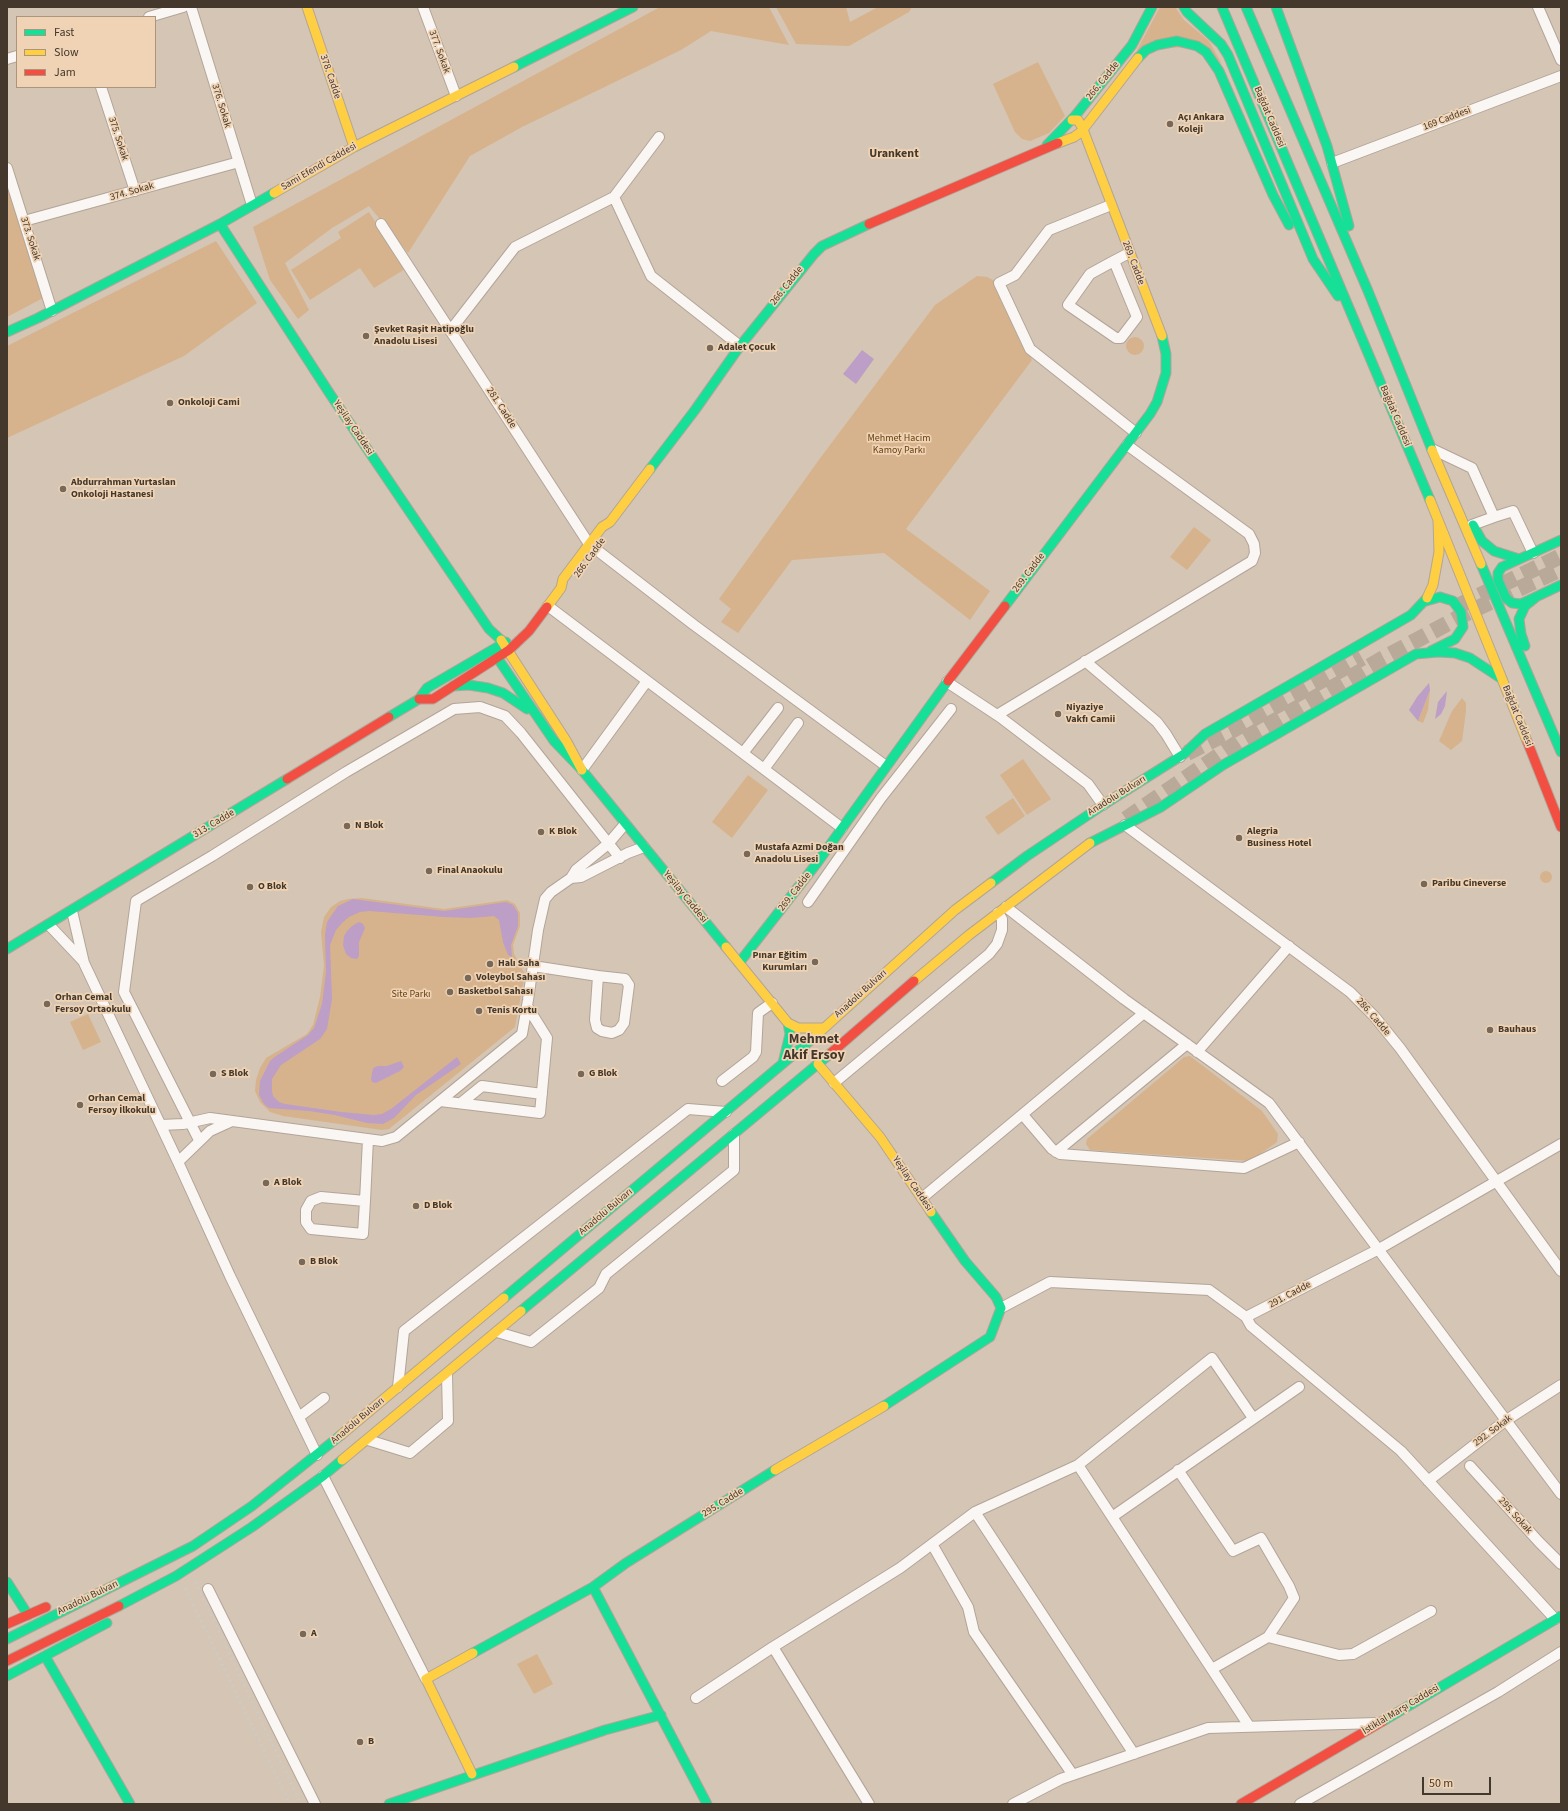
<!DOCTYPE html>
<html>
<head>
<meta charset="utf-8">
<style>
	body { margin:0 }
	#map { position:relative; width:1568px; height:1811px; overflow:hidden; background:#d5c5b4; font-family:"Source Sans 3",sans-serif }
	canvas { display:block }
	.frame { position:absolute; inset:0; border:8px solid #43382b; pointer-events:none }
	.legend { position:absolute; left:16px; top:16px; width:140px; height:72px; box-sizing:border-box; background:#f0d3b4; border:1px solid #ab957d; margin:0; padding:5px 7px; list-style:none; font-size:12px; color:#43382b }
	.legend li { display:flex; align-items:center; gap:8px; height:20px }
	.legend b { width:20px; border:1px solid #ab957d }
	.scale { position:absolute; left:1422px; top:1777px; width:69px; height:18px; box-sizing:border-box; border:2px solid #43382b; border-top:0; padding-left:5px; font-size:12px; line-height:14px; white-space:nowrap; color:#43382b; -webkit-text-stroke:3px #f0d3b4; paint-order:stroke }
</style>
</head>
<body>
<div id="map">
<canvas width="1568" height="1811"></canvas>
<div class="frame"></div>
<ul class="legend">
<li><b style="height:5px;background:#16e098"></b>Fast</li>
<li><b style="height:5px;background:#ffcf43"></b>Slow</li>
<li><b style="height:5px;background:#f24e42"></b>Jam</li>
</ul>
<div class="scale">50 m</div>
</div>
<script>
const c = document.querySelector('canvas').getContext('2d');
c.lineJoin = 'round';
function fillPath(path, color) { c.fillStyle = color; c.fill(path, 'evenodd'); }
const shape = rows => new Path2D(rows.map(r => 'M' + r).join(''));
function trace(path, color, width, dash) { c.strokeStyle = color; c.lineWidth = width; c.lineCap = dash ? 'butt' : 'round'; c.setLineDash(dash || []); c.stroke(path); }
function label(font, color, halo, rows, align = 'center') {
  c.font = font + ' "Source Sans 3",sans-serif'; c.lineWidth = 3.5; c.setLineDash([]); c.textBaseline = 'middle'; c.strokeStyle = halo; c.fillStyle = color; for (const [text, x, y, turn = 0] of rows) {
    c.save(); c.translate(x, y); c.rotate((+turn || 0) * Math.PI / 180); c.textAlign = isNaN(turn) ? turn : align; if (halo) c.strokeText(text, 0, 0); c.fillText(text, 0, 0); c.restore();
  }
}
const green = shape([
	[660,7,769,7,789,45,711,31,681,50,522,127,470,156,408,253,369,206,332,228,285,263,309,310,298,319,270,280,253,227],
	[776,7,846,7,850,22,878,7,912,7,909,12,849,46,796,44],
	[1160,7,1175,7,1184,20,1209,41,1222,64,1204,46,1137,50],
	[1038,62,1065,116,1049,133,1030,141,1022,139,1015,132,993,84],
	[7,183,43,298,7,317],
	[369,212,405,269,374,288,360,268,310,300,291,270,341,238,338,232],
	[216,241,257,303,184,356,7,438,7,346],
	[977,276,987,277,999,283,1032,360,906,529,990,591,970,620,884,553,792,560,738,633,721,622,731,609,719,599,821,457,935,305],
	'1126 346a9 9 0 1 1 18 0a9 9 0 1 1-18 0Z',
	[1194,527,1211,540,1187,570,1170,557],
	[1430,690,1428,710,1423,723,1418,721],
	[1462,698,1466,703,1466,711,1462,741,1451,750,1439,741,1452,711],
	[1023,759,1051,799,1027,815,1000,775],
	[748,775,768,790,732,838,712,822],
	[1013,798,1025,816,998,835,985,817],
	'1540 877a6 6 0 1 1 12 0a6 6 0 1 1-12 0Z',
	[362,898,444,909,507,900,515,904,520,913,520,926,513,945,514,954,525,974,515,1027,389,1129,382,1130,283,1116,270,1112,260,1102,255,1091,256,1080,260,1068,266,1058,307,1034,313,1025,320,997,324,966,321,932,324,917,331,907,340,901,348,899],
	[88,1014,101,1042,83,1050,70,1022],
	[1190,1056,1262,1111,1278,1134,1277,1142,1250,1161,1090,1150,1086,1144,1087,1139,1176,1064,1184,1057],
	[537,1654,553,1684,534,1694,517,1664]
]);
const water = shape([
	[862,350,874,359,856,384,843,374],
	[1429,683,1430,690,1418,721,1409,710,1417,697],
	[1447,691,1445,706,1441,714,1435,719,1438,702],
	[353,899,444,911,506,902,513,905,518,913,518,926,511,945,512,957,508,955,503,942,499,920,494,916,471,918,444,917,369,911,360,912,349,917,342,923,336,930,330,945,332,999,327,1029,320,1039,281,1065,272,1079,272,1091,273,1096,279,1102,285,1104,341,1112,374,1115,382,1114,391,1109,457,1057,461,1064,416,1095,394,1118,383,1124,367,1123,335,1115,309,1111,269,1108,264,1104,259,1095,260,1081,270,1061,276,1056,308,1035,314,1028,322,1004,326,972,325,935,327,922,338,906],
	[359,922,363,924,365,928,359,942,359,956,357,959,351,958,346,954,343,945,344,936,347,931,352,926],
	[401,1061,404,1067,400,1071,376,1083,372,1082,371,1079,373,1068,378,1066,387,1066]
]);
const primaryTunnel = shape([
	[1458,606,1561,556],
	[1187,753,1231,731,1362,658],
	[1126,819,1240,741,1382,659,1465,614,1561,569]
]);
const street = shape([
	[191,7,252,205],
	[423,7,456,96],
	[1538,7,1561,60],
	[149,17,183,7],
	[7,59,17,56],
	[101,87,135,191],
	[1332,163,1561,76],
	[7,168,52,311],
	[614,197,659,137],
	[1111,205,1049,230,1015,275,999,283,1030,349,1136,433],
	[24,221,239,162],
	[381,224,589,544,694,625,886,766],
	[1114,261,1137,317,1121,338,1116,338,1068,305,1090,274,1110,263,1129,253],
	[450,331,515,247,614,197,651,276,740,346],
	[1432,449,1472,468,1494,517,1513,511,1533,553],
	[1472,525,1494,517],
	[548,606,842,828],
	[1085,661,1157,722,1166,734,1180,757],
	[947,682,1000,717,1088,784,1103,805],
	[997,715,1252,561,1255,553,1254,544,1249,534,1127,445],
	[743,753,778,708],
	[764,769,798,723],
	[582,770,647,681],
	[1125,825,1350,992,1374,1016,1400,1048,1561,1271],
	[571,878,576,870,608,844,625,824],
	[808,902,881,798,951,709],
	[1006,907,1124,999,1269,1103,1561,1494],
	[72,911,84,963,178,1162,230,1276,317,1455],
	[49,925,83,961],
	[533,966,598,976,595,1020,597,1028,602,1031,612,1033,619,1030,624,1023,629,985,625,979,598,976],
	[1197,1052,1289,946],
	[722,1081,753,1057,756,1052,758,1013,772,1003],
	[834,1083,989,954,997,944,1002,930,1002,919,998,913],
	[440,1101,540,1113,547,1038,527,1006],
	[461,1103,482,1086,542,1094],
	[1023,1115,1052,1149,1060,1154,1244,1168,1299,1142],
	[161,1125,183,1124,210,1118,382,1141,396,1137,522,1034,528,1000,538,930,545,899,551,892,571,878,581,877,628,853,644,847],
	[199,1140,124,992,136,901,212,856,346,772,454,709,480,707,505,716,521,733,620,858],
	[1056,1152,1187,1044],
	[178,1162,210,1131,232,1121],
	[922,1198,1144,1013],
	[365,1201,363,1234,311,1229,306,1222,306,1210,311,1201,321,1197,365,1201,368,1139],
	[1001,1308,1050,1282,1209,1290,1246,1317,1379,1249,1561,1144],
	[1246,1317,1251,1326,1401,1451,1555,1619],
	[497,1332,531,1342,599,1288,606,1274,734,1170,734,1134],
	[398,1387,404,1331,688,1109,726,1112],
	[299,1417,324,1398],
	[368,1440,410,1453,448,1421,447,1374],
	[1078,1465,1249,1726],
	[1470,1466,1539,1542,1561,1564],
	[1178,1470,1233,1551,1261,1538,1289,1586,1294,1598,1268,1637],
	[323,1476,426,1679],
	[1428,1481,1505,1421,1561,1385],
	[975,1512,1134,1754],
	[1112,1517,1299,1387],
	[932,1544,968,1607,974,1632,1073,1775],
	[208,1589,315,1804],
	[773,1647,869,1804],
	[1212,1669,1268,1637,1339,1655,1353,1654,1431,1611],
	[696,1698,773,1647,900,1568,975,1512,1078,1465,1212,1358,1253,1418],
	[1013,1804,1061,1779,1208,1728,1377,1723],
	[1300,1804,1498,1692,1561,1652]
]);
const fast = shape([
	[1184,7,1187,12,1221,44,1228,55,1313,259,1338,296],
	[1222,7,1430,500],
	[1246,7,1368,291,1432,450],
	[1276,7,1327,146,1349,226],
	[1138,58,1146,50,1157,45,1177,41,1197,46,1206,52,1219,71,1273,195,1289,225],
	[514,67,633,7],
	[1047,145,1075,116,1132,45,1152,7],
	[220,224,330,394,489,629,501,640],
	[7,332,38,318,220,224,274,193],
	[650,469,695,410,740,346,814,254,822,246,869,224],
	[1473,525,1482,541,1494,551,1519,559],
	[1561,540,1502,567,1498,573,1498,580,1506,598,1512,603,1521,604,1561,585],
	[1481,564,1561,752],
	[1426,601,1440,597,1453,601,1461,612,1463,627,1455,639,1431,651],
	[1005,606,1150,414,1157,402,1166,373,1166,354,1162,336],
	[1525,646,1521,634,1519,619,1525,606,1535,598],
	[492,650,554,741,582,770,726,947],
	[453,686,469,685,488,688,503,693,527,709],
	[389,717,419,699,427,688,506,642],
	[1090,843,1161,807,1223,765,1416,654,1438,652,1455,653,1470,658,1502,679],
	[991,883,1027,856,1103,805,1184,754,1205,734,1411,615,1427,598],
	[7,949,287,779],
	[739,963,817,863,948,681],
	[783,1063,790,1034,788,1023],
	[504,1298,812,1039],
	[521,1311,831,1053],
	[884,1406,990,1337,1001,1308,996,1297,965,1261,931,1212],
	[7,1582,28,1615],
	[593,1587,707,1804],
	[119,1606,176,1576,252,1527,323,1476,342,1460],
	[7,1639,193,1546,252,1506,341,1435],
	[473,1653,593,1587,626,1563,775,1470],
	[45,1656,130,1804],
	[7,1676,107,1623],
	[1383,1721,1561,1616],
	[389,1804,605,1730,661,1715]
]);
const slow = shape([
	[307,7,354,147],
	[1072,120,1078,120,1082,127,1162,336],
	[1058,143,1074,137,1081,132,1138,58],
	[274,193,354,147,514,67],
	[1432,450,1481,564],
	[1430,500,1527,741],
	[1427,598,1433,585,1439,552,1438,520],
	[547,607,561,588,563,579,602,527,610,522,650,469],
	[501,640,567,742,582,770],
	[726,947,788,1023,798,1028,822,1028],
	[914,981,969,935,1090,843],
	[812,1039,955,910,991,883],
	[818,1064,880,1137,931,1212],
	[341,1435,504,1298],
	[342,1460,521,1311],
	[775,1470,884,1406],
	[472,1774,426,1679,473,1653]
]);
const jam = shape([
	[869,224,1058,143],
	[948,681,1005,606],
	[419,699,433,699,509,650,529,631,547,607],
	[1527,741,1561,827],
	[287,779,389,717],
	[831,1053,914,981],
	[7,1624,46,1607],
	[7,1661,119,1606],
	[1241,1804,1383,1721]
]);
const rail = shape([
	[195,1582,301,1804],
	[185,1588,290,1804]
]);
const markers = [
	[1170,124,4,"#76695b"],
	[366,336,4,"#76695b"],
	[710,348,4,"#76695b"],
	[170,403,4,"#76695b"],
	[63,489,4,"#76695b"],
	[1058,714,4,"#76695b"],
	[347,826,4,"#76695b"],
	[541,832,4,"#76695b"],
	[1239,838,4,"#76695b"],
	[747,854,4,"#76695b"],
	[429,871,4,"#76695b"],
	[1424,884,4,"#76695b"],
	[250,887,4,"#76695b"],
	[815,962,4,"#76695b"],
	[490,964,4,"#76695b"],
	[468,978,4,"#76695b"],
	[450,992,4,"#76695b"],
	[47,1004,4,"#76695b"],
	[479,1011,4,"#76695b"],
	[1490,1030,4,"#76695b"],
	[213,1074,4,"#76695b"],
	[581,1074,4,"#76695b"],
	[80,1105,4,"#76695b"],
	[266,1183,4,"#76695b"],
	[416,1206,4,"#76695b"],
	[302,1262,4,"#76695b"],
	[303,1634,4,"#76695b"],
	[360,1742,4,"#76695b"]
];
const streetNames = [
	["377. Sokak",439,52,70],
	["378. Cadde",330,77,71],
	["266. Cadde",1103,81,-51],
	["376. Sokak",221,106,73],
	["Bağdat Caddesi",1269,117,67],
	["169 Caddesi",1447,119,-21],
	["375. Sokak",118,139,72],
	["Sami Efendi Caddesi",319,167,-30],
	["374. Sokak",132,192,-16],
	["373. Sokak",30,239,72],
	["269. Cadde",1133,263,69],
	["266. Cadde",787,286,-52],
	["281. Cadde",501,408,57],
	["Bağdat Caddesi",1395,416,67],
	["Yeşilay Caddesi",353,428,56],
	["266. Cadde",590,558,-54],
	["269. Cadde",1029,573,-53],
	["Bağdat Caddesi",1517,716,68],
	["Anadolu Bulvarı",1117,796,-32],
	["313. Cadde",214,824,-31],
	["269. Cadde",795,892,-52],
	["Yeşilay Caddesi",685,897,51],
	["Anadolu Bulvarı",861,994,-42],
	["286. Cadde",1373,1017,49],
	["Yeşilay Caddesi",912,1184,56],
	["Anadolu Bulvarı",606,1212,-40],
	["291. Cadde",1290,1295,-28],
	["Anadolu Bulvarı",358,1421,-40],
	["292. Sokak",1493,1431,-37],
	["295. Cadde",723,1503,-32],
	["295. Sokak",1515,1516,48],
	["Anadolu Bulvarı",88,1598,-26],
	["İstiklal Marşı Caddesi",1401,1710,-31]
];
const poiNames = [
	["Açı Ankara",1178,118],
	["Koleji",1178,130],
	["Şevket Raşit Hatipoğlu",374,330],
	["Anadolu Lisesi",374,342],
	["Adalet Çocuk",718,348],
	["Onkoloji Cami",178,403],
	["Abdurrahman Yurtaslan",71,483],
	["Onkoloji Hastanesi",71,495],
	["Niyaziye",1066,708],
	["Vakfı Camii",1066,720],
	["N Blok",355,826],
	["K Blok",549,832],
	["Alegria",1247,832],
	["Business Hotel",1247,844],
	["Mustafa Azmi Doğan",755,848],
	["Anadolu Lisesi",755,860],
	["Final Anaokulu",437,871],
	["Paribu Cineverse",1432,884],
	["O Blok",258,887],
	["Pınar Eğitim",807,956,"right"],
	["Kurumları",807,968,"right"],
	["Halı Saha",498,964],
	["Voleybol Sahası",476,978],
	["Basketbol Sahası",458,992],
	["Orhan Cemal",55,998],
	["Fersoy Ortaokulu",55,1010],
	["Tenis Kortu",487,1011],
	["Bauhaus",1498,1030],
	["S Blok",221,1074],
	["G Blok",589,1074],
	["Orhan Cemal",88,1099],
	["Fersoy İlkokulu",88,1111],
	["A Blok",274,1183],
	["D Blok",424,1206],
	["B Blok",310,1262],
	["A",311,1634],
	["B",368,1742]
];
const parkNames = [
	["Mehmet Hacim",899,439],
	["Kamoy Parkı",899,451],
	["Site Parkı",411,995]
];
const quarterNames = [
	["Urankent",894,154]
];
const districtNames = [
	["Mehmet",814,1040],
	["Akif Ersoy",814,1056]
];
fillPath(green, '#d6b38c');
fillPath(water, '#bc9ec6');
trace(primaryTunnel, '#b8a999', 16, [16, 8]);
trace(street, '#b2a598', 12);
trace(fast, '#b2a598', 11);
trace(slow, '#b2a598', 11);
trace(jam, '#b2a598', 11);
trace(street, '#f9f6f4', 10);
trace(fast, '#16e098', 9);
trace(slow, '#ffcf43', 9);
trace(jam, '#f24e42', 9);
trace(rail, '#cecac5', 3, [2, 4]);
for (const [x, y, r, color] of markers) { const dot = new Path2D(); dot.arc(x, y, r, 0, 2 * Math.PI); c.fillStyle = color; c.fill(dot); trace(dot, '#f0d3b4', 1.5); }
label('10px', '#43382b', '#f0d3b4', streetNames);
label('bold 10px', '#43382b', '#f0d3b4', poiNames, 'left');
label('10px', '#664212', '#f0d3b4', parkNames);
label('bold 12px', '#43382b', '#f0d3b4', quarterNames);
label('bold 14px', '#43382b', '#f0d3b4', districtNames);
</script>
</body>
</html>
